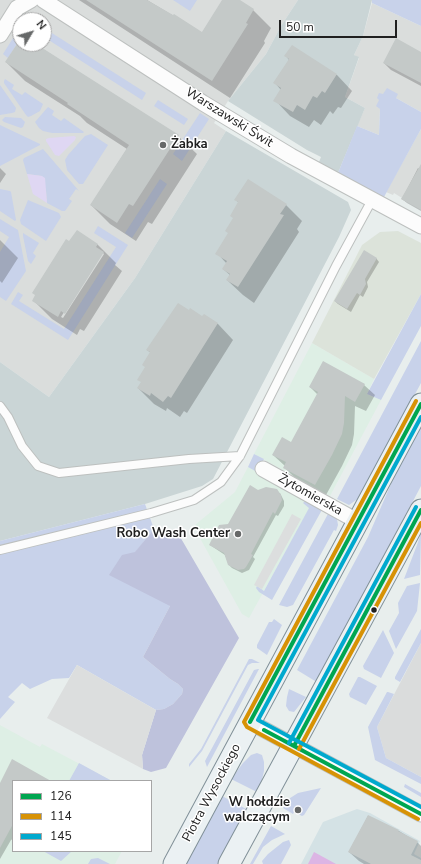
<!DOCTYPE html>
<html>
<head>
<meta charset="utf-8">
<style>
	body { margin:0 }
	#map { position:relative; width:421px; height:864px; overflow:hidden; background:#e8eeed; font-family:"Nunito Sans",sans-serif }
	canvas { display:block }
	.legend { position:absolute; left:12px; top:780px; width:140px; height:72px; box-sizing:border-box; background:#fff; border:1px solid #a6a6a6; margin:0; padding:5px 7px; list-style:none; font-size:12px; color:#202020 }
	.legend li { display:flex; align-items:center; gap:8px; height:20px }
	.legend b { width:20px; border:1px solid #a6a6a6 }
	.north { position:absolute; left:12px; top:12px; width:40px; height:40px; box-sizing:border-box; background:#fff; border:1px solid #a6a6a6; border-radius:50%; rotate:52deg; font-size:11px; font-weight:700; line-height:16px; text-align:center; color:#202020 }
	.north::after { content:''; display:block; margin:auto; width:14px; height:18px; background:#666868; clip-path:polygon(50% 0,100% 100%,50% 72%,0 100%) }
	.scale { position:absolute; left:279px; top:20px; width:118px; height:18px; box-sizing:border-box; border:2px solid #202020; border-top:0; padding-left:5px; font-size:12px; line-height:14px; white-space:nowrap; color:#202020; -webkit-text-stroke:3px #fff; paint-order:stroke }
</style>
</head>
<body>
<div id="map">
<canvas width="421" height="864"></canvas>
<ul class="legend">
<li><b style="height:5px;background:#00a651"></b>126</li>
<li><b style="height:5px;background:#d79205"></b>114</li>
<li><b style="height:5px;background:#00a9ce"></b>145</li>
</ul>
<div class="north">N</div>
<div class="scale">50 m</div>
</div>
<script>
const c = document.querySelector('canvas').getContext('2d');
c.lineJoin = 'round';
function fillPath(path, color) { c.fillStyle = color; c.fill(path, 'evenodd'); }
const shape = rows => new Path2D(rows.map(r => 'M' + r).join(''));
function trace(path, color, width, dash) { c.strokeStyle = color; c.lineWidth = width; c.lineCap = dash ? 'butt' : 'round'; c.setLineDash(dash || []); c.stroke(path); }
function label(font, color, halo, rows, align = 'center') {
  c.font = font + ' "Nunito Sans",sans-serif'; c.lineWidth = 3; c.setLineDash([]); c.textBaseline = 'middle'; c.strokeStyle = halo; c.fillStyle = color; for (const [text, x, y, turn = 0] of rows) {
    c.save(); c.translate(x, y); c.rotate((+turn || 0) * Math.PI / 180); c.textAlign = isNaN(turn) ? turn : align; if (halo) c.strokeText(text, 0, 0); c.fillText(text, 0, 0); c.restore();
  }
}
const residential = shape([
	[0,0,298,0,281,26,266,54,228,101,214,123,226,131,135,278,49,397,0,362],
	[20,20,44,20,44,44,20,44],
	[372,3,421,26,421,112,396,98,383,94,379,99,380,109,379,135,357,126,365,108,345,97,359,58,354,55,363,36],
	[421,129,421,210,407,202,401,199,402,198,394,193,393,195,386,192]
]);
const commercial = shape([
	[312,343,374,379,367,394,381,400,330,496,254,454],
	[248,467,313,502,249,618,242,614,201,540,195,525,235,492],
	[0,725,40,747,42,744,112,781,13,781,13,851,122,851,115,864,0,864]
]);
const industrial = shape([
	[398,231,421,243,421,294,374,379,312,343,362,245,380,232]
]);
const education = shape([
	[357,809,370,813,420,841,414,854,421,858,421,864,301,864,323,822]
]);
const religious = shape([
	[421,643,421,777,386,758,377,727]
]);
const construction = shape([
	[298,0,372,0,363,36,354,55,359,57,345,97,365,108,338,173,319,162,321,157,307,150,228,101,266,54,281,26],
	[226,131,348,202,351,210,339,237,213,479,202,486,145,504,0,541,0,362,49,397,135,278]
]);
const grass = shape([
	[173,0,197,0,190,11],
	[372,0,421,0,421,26,372,3],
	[20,27,20,39,8,58,3,54],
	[44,28,146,93,142,100,44,37],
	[5,79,14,85,12,89,22,95,25,92,43,104,40,111,31,116,28,117,26,115,4,83,4,81],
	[0,85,16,108,15,112,12,113,0,115],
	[387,88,398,94,396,98,421,112,421,129,384,197,338,173,357,126,379,135,380,109,376,106,379,100,377,98,379,93,383,94],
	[158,100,188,119,184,125,154,106],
	[48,107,54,111,52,115,61,121,64,118,84,132,83,133,52,133,43,131,39,128,35,122],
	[200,113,209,119,182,161,173,154],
	[5,117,21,118,25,122,23,127,21,128,4,122,2,120],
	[0,125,40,144,40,145,0,166],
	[91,134,108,145,83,184,79,184,67,170,65,160,68,155,85,136],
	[43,149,79,191,76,189,69,199,72,201,65,211,62,211,47,203,46,191,42,176,27,174,23,160,24,158],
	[160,179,167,184,132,238,125,233],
	[0,189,10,191,11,192,16,220,15,221,0,211],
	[28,200,59,213,61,217,46,241,21,224,20,220],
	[0,219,18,230,26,271,6,301,0,297,0,252,9,237,0,231],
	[98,226,128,245,68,340,11,304,18,292,23,295,19,301,64,329,116,247,94,233],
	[23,233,39,243,33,253,36,256,31,264,28,261,23,236],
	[421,294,421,326,381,400,367,394],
	[421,341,421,383,359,498,349,505,337,499],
	[421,427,421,486,319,679,315,681,297,670,368,537,394,477],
	[254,454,264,459,257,472,248,467],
	[305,501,308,501,323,508,272,600,259,592,256,588,257,586,264,591,309,508,303,503],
	[145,504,154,529,135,553,170,606,143,657,170,679,178,684,183,689,182,694,173,704,164,709,156,710,77,665,69,678,52,679,30,689,22,683,8,697,15,702,0,719,0,541],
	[329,512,334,514,337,519,338,525,336,531,334,530,293,605,287,607,279,605],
	[421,533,420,575,404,579,417,545],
	[420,583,417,611,396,649,389,631,399,613,398,603,407,586],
	[274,619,282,625,267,655,257,648,257,645,269,622,272,622],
	[421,629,421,643,400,682,395,679,395,677],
	[383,630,394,653,381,678,364,669,363,666],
	[249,659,252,659,260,663,252,663,248,665,202,751,189,767,189,764,201,749],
	[258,669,259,669,207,767,205,761,254,670],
	[358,677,360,677,377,686,366,705,350,697,349,694],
	[289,689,306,697,294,712,289,711,286,706,287,697],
	[387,692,388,692,394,694,377,727,386,758,421,777,421,784,375,760,368,727],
	[257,753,262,755,264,762,264,771,260,788,257,792,231,779,243,763,251,755],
	[79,763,112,781,69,781],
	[405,784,421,793,421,797,404,787],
	[321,788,304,815,302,816,298,814,300,809,296,808,293,814,283,808,287,800,298,793],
	[222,796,248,810,219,864,185,864],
	[271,826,285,834,272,840,263,847,253,864,250,864],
	[289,840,291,845,281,864,263,864,262,861,268,854,283,842],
	[43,851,72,851,61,861],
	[98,858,110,864,88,864,91,859]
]);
const forest = shape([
	[154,529,179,535,239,638,166,768,151,772,143,769,142,755,156,710,164,709,173,704,182,694,183,689,178,684,170,679,143,657,170,606,109,575,122,555,135,552]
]);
const park = shape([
	[74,136,76,137,75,140,59,156,55,155,46,141,46,139,49,138],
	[27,174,42,176,45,178,47,203,33,194]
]);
const pitch = shape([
	[314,852,336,864,308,864]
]);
const parking = shape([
	[292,514,301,519,262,589,254,585],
	[77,665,156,710,142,755,143,769,47,718]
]);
const shadow = shape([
	[79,0,147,0,202,33,223,0,238,0,253,10,271,28,264,41,265,43,230,98],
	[20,41,20,44,35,44,178,136,197,154,152,224,148,222,136,241,110,224,91,205,127,149,87,123,80,116,25,81,6,62],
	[421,53,421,86,391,70,384,63],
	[286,56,337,75,352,91,341,108,338,107,333,114,330,111,321,125,314,120,309,127,290,116,275,100,281,90,275,83,289,60],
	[0,168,6,174,0,183],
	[418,168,421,170,421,211,407,203,402,199],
	[236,200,286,205,302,221,297,229,299,232,254,303,243,295,227,280,230,275,223,269,227,264,217,253,229,234,239,203],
	[0,240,18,258,2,283,0,281],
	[70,242,97,244,116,263,115,265,122,271,84,331,80,329,77,335,52,319,33,300],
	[102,252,104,254,63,318,61,317],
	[376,258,379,262,367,282,368,287,363,297,360,295,351,312,338,304,335,301],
	[204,315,218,324,233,340,187,413,184,411,180,417,167,408,166,411,154,404,138,388,142,383,151,353,147,350,203,317],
	[364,385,375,395,366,411,355,406,354,434,352,445,342,466,326,495,295,478,284,467,285,466,273,455,292,443,318,395,310,387],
	[258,491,280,493,284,501,284,506,278,516,276,515,253,557,255,559,249,570,242,573,232,568,229,565,225,555,210,545],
	[7,773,46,781,13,781,13,839,11,840,0,859,0,785],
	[368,816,399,831,417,842,421,846,421,864,364,864,359,861,349,852]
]);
const building = shape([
	[86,0,147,0,173,15,174,14,202,32,222,0,240,0,254,9,246,23,248,24,212,81],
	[396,38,421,52,421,83,383,63],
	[17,44,36,44,179,135,133,206,129,204,117,223,90,205,129,145,67,104,68,103,5,62],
	[292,45,337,74,325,93,322,91,317,98,313,96,305,110,297,105,293,112,273,101,281,88,273,83,289,59,284,56],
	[421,164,421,210,401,199],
	[248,179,287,204,280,214,284,215,238,287,226,280,230,274,222,269,227,261,215,254,228,233,225,231,233,218,230,216,238,202,234,200],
	[77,230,98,244,96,247,104,252,65,314,61,311,58,317,32,301,35,295,32,293,66,239,69,241],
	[364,250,377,258,365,279,366,284,360,295,357,293,347,309,334,301],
	[178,303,189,310,190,308,202,316,204,314,218,323,171,398,168,396,163,402,151,393,150,396,137,388,141,382,137,380,145,367,142,365,150,352,146,350],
	[323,361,365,384,355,402,345,396,344,423,342,434,332,455,315,485,283,468,286,462,272,455,282,437,291,442,318,392,309,387],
	[250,485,258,490,266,487,277,489,281,495,282,500,275,514,273,512,251,554,253,555,246,567,244,569,238,570,228,565,224,553,209,545,219,525,228,524],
	[12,759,51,781,13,781,13,824,0,848,0,783],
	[368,815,399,830,398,831,418,841,411,855,421,860,421,864,371,864,348,852]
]);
const lane = shape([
	[0,406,8,417,22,446,38,466,59,473,189,459,240,456],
	[0,550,151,513,194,500,221,482,240,456,336,266,372,200]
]);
const street = shape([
	[43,0,203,103,291,156,421,226],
	[0,35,17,8,31,0],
	[263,469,357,521],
	[250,722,421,814]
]);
const secondary = shape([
	[174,864,421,404],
	[229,864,421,510]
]);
const bus1 = shape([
	[250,722,421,404],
	[264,730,421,814],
	[294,746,421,510]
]);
const bus2 = shape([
	[416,401,244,722,247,727,418,819],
	[299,749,421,523]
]);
const bus3 = shape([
	[421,417,258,720,421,807],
	[289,743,416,507]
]);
const markers = [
	[163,145,4,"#666868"],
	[238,534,4,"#666868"],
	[374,610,3.5,"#202020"],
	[298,810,4,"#666868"]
];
const streetNames = [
	["Warszawski Świt",229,118,32],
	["Żytomierska",310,495,29],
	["Piotra Wysockiego",212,793,-62]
];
const poiNames = [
	["Żabka",171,145,"left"],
	["Robo Wash Center",230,534],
	["W hołdzie",290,803],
	["walczącym",290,818]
];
fillPath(residential, '#dadddc');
fillPath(commercial, '#deefe5');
fillPath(industrial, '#dce3da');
fillPath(education, '#d4e2e5');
fillPath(religious, '#dadcdc');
fillPath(construction, '#cad5d6');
fillPath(grass, '#c8d2ea');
fillPath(forest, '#bec2dc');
fillPath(park, '#dfd7f3');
fillPath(pitch, '#dcb5e4');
fillPath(parking, '#dcdede');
fillPath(shadow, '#0003');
fillPath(building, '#c4c9c8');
trace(lane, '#bdc0bf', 10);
trace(street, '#bdc0bf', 17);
trace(secondary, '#809098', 23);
trace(lane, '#fcfcfc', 8);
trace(street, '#fcfcfc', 15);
trace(secondary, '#ebf1f3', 21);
trace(bus1, '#00a651', 4);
trace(bus2, '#d79205', 4);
trace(bus3, '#00a9ce', 4);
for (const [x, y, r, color] of markers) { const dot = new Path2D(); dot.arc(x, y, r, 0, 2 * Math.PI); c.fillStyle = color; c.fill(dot); trace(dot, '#fff', 1.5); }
label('13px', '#202020', '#fff', streetNames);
label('bold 13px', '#202020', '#fff', poiNames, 'right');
</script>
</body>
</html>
